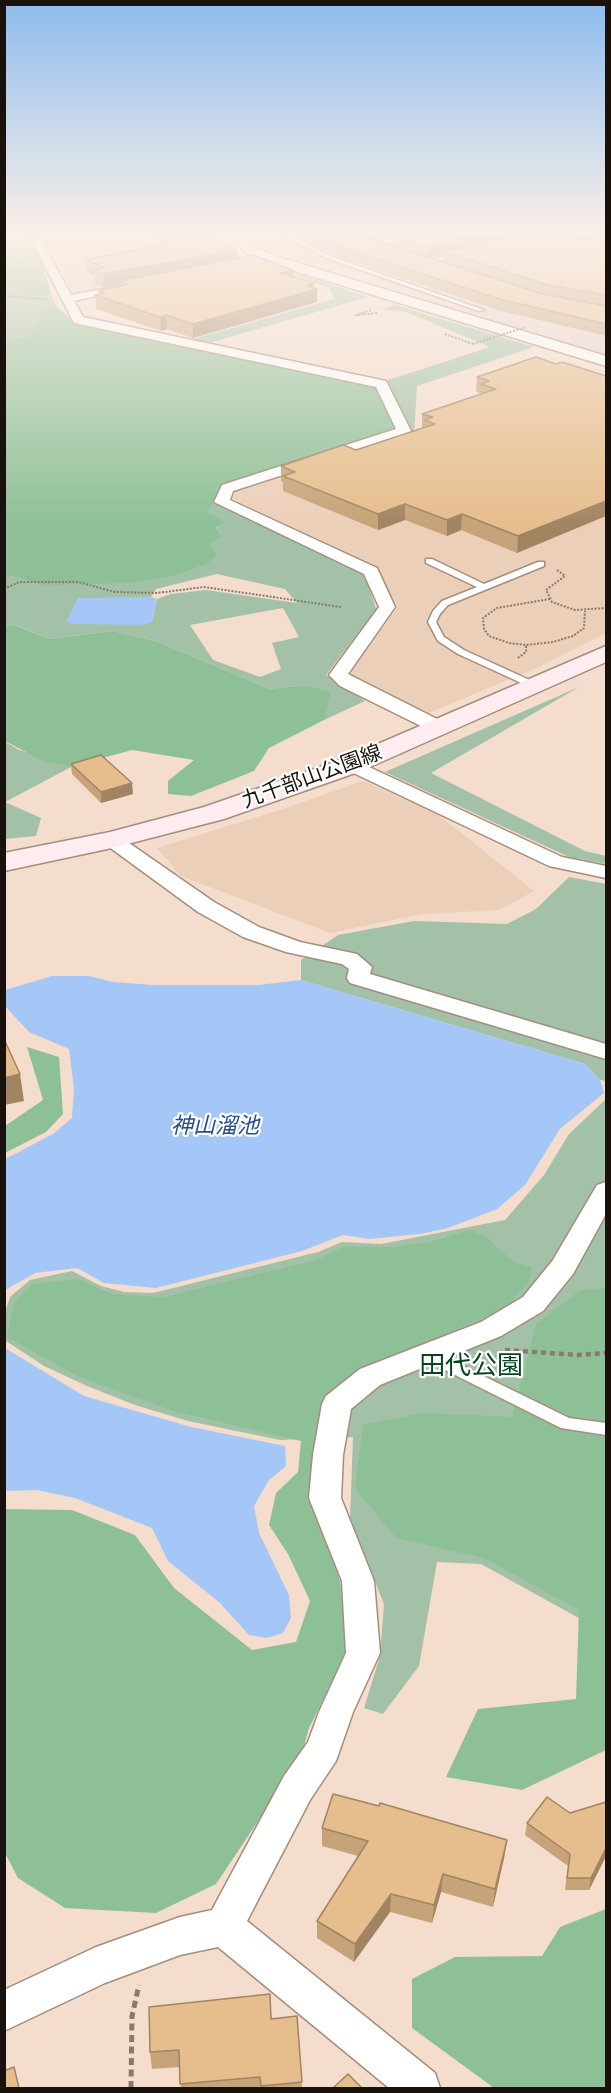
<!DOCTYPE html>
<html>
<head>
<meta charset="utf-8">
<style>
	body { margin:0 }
	#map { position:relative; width:611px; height:2093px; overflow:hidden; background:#f4ddcc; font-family:"PT Sans Narrow",sans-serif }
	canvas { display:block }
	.frame { position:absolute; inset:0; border:6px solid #19120c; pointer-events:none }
</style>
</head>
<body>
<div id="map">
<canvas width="611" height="2093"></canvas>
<div class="frame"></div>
</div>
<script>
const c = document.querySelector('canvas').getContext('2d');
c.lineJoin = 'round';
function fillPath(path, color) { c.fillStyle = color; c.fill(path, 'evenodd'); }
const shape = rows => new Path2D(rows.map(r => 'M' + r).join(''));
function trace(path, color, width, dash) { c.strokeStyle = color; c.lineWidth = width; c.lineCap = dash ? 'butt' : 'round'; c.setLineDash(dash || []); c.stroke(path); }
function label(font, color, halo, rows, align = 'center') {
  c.font = font + ' "PT Sans Narrow","Noto Sans JP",sans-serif'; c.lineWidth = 4.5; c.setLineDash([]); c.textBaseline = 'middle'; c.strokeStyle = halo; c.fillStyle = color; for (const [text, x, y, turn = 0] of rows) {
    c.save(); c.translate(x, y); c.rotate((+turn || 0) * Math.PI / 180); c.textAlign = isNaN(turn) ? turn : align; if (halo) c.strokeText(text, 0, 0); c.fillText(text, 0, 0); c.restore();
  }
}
const commercial = shape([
	[248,234,606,234,606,354,284,256,260,246]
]);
const built = shape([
	[94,234,207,234,218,248,244,260,82,295,72,294,50,241],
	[408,433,606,507,606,633,539,667,424,715,348,676,398,607,376,566,233,499,236,487],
	[363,781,436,813,534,891,500,910,422,914,330,933,181,876,157,848,280,810]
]);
const green = shape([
	[4,234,44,234,29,236,42,263,17,260,11,253,5,254],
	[299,274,368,297,209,343,193,339,334,299,329,288,294,275],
	[5,283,28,296,52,297,56,306,40,311,30,336,5,339],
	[395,305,534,347,417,386,414,435,408,433,385,381,490,347,406,312,380,309],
	[214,502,364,571,376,609,326,675,365,701,324,720,330,692,307,685,270,689,156,641,113,631,49,639,16,625,5,626,5,576,11,576,41,585,208,544,216,529,224,522,206,511],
	[217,574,285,589,297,603,206,590,171,594,157,599,152,622,119,599,151,597,156,589],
	[283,608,299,637,272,643,281,669,260,677,213,660,190,625],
	[579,687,431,773,585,851,606,856,606,864,569,857,385,772],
	[4,741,19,750,73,766,5,802,41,818,36,836,5,839],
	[569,877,606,884,606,1081,600,1080,585,1064,301,980,301,960,338,935,414,921,507,924,536,909],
	[606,1099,606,1633,481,1564,437,1562,419,1666,383,1714,364,1708,380,1656,384,1604,350,1519,353,1437,280,1440,188,1421,135,1405,87,1386,44,1366,6,1341,4,1315,10,1297,30,1280,72,1271,101,1286,124,1292,153,1293,318,1252,342,1242,381,1244,505,1220,544,1175,569,1134]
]);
const forest = shape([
	[11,253,17,260,42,263,52,297,28,296,5,283,5,254],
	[56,306,74,322,374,385,396,428,220,486,214,502,207,511,225,522,216,528,220,537,209,544,217,555,206,564,176,575,129,583,41,585,11,576,5,576,5,339,30,336,40,311],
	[15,625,49,639,113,631,156,641,270,689,307,685,331,692,324,720,269,748,254,771,191,796,168,794,168,781,194,760,132,750,73,766,45,762,5,741,4,626],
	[27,1047,59,1057,63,1114,46,1132,5,1153,5,1126,43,1100],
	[469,1230,486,1236,498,1249,515,1262,532,1267,529,1282,506,1308,382,1361,338,1384,320,1412,315,1499,340,1581,348,1650,309,1728,301,1757,216,1884,156,1913,65,1908,18,1878,5,1853,4,1509,72,1510,135,1535,174,1588,252,1650,296,1642,310,1601,288,1554,269,1525,276,1493,298,1472,301,1441,173,1411,77,1376,7,1337,14,1302,33,1284,78,1279,112,1294,163,1297,316,1260,342,1247,391,1247,430,1242],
	[606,1288,606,1750,522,1790,446,1777,478,1709,576,1699,579,1610,484,1558,396,1538,355,1488,363,1425,422,1413,512,1417,536,1324,581,1290],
	[606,1909,606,2088,494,2088,412,2028,412,1979,455,1957,542,1956,560,1927]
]);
const water = shape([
	[151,597,157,599,152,622,142,625,72,624,66,621,78,598],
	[52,976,89,976,113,982,152,985,259,985,301,980,585,1064,600,1080,604,1093,560,1129,525,1185,497,1209,448,1228,420,1234,369,1239,343,1235,302,1251,156,1288,104,1283,77,1268,35,1273,5,1290,5,1159,53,1134,72,1118,74,1089,69,1049,29,1032,5,1006,5,990],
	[5,1348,84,1396,191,1427,285,1446,286,1466,269,1480,254,1506,259,1533,289,1595,291,1618,283,1633,267,1638,249,1635,220,1603,168,1561,152,1528,75,1498,37,1490,5,1491]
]);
const pathFar2 = shape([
	[4,296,46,299],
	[371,310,356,315,378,313],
	[445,334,473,344],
	[557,570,565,576,546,590,552,602,575,610,606,608],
	[4,589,19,582,78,582,115,592,157,593,204,587,341,607],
	[550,599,497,608,483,618,484,629,489,636,509,643,526,645,553,642,573,636,584,628,585,611],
	[518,658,526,652,526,644]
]);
const pathFar1 = shape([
	[505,1350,577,1355,606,1353]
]);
const path = shape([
	[131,2088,132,2016,139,1985]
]);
const service = shape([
	[281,234,288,234,330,256,484,310,479,311,326,258,281,234],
	[426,559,432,559,484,584,538,562,544,562,544,566,448,605,440,614,436,622,444,637,464,650,536,683,536,687,530,687,458,654,438,641,428,622,433,611,442,601,477,587,426,563,426,559],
	[429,1347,457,1363,569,1418,606,1423,606,1435,561,1428,447,1371,424,1356,422,1352,424,1348,429,1347]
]);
const pedestrian = shape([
	[407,234,422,234,374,247,370,245,407,234],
	[468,250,471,254,426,264,422,262,468,250]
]);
const minor = shape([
	[43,234,67,234,42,241,71,295,131,284,137,287,74,301,83,317,386,381,411,431,409,434,233,491,230,500,377,568,395,607,348,674,445,723,447,727,445,731,431,731,340,686,329,675,379,607,364,574,214,502,222,485,396,429,376,387,74,323,31,239,43,234],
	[352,759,562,857,606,866,606,878,549,866,345,769,342,765,352,759],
	[112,834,119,836,214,902,259,927,300,942,357,954,372,967,370,974,606,1044,606,1059,350,983,347,978,349,969,342,964,286,952,243,937,198,912,105,844,102,840,105,836,112,834],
	[606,1182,606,1214,573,1274,543,1311,501,1336,380,1385,351,1409,343,1455,341,1498,374,1581,380,1653,353,1712,336,1761,310,1800,247,1921,435,2073,440,2088,389,2088,218,1947,180,1955,105,1983,4,2031,4,1990,96,1947,180,1917,212,1910,284,1776,308,1742,319,1712,346,1653,342,1581,309,1498,313,1455,322,1404,326,1396,360,1369,481,1322,523,1297,553,1260,597,1185,606,1182]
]);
const tertiary = shape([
	[227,234,241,234,257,248,275,256,606,356,606,366,265,262,247,254,227,234]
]);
const secondary = shape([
	[606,646,606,662,361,771,224,819,112,848,4,871,4,853,110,832,204,807,343,759,606,646]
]);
const pathBridge = shape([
	[473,344,526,327]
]);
const wall = shape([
	[156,234,211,234,237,258,293,270,293,277,317,289,317,302,193,338,167,329,161,331,96,309,95,295,99,294,99,291,120,286,120,284,103,287,95,283,94,275,87,272,86,260,161,245],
	[293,234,362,234,371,239,391,245,391,236,375,240,364,234,606,234,606,336,498,310,336,256],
	[445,253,444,262,429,257],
	[536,357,517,553,461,530,447,536,405,520,378,530,283,491,283,482,281,481,281,466,356,450,422,428,422,414,481,394,476,391,477,377],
	[71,764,133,794,101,803,72,774],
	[606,1802,606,1857,605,1858,589,1890,565,1890,568,1866,525,1835,527,1823,570,1813],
	[322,1828,507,1840,504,1858,493,1907,441,1892,432,1923,390,1912,354,1962,317,1938,317,1921,358,1856,322,1846],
	[271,2019,302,2082,302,2088,181,2088,180,2067,152,2069,150,2052]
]);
const shadedWall = shape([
	[375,234,396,234,391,235,391,236,375,240],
	[481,234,524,234,445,252,445,253,427,258,428,247],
	[237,250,238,262,120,281,120,284,103,287,103,274],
	[293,270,293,283,280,273],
	[314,283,314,289,317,289,317,302,193,338,193,324],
	[166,315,167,329,161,331,160,317],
	[606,501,606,516,517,553,518,536],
	[405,504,405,520,378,530,378,514],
	[462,514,461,530,447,536,447,520],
	[132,783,133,794,101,803,101,792],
	[20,1074,24,1101,4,1105,4,1078],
	[507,1840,504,1858,493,1907,495,1889],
	[606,1848,606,1857,605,1858,589,1890,591,1878],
	[443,1874,441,1892,432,1923,434,1905],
	[391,1894,390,1912,354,1962,355,1944]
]);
const building = shape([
	[161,234,211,234,221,243,237,250,103,274,94,271,103,267,86,260,166,244,161,234],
	[314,234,362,234,371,239,543,294,606,306,606,324,499,299,336,245,314,234],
	[392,234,481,234,428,247,391,235,392,234],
	[521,234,564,234,606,246,606,295,548,285,445,252,521,234],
	[595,234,606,234,606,238,595,234],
	[253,255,293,270,280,273,314,283,307,286,317,289,193,324,166,315,160,317,95,295,104,293,99,291,127,284,120,281,253,255],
	[536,357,556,364,562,362,606,376,606,501,518,536,462,514,447,520,405,504,378,514,283,476,295,472,281,466,343,445,356,450,435,424,425,420,433,417,422,414,496,389,481,384,489,381,477,377,536,357],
	[101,755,132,783,101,792,71,764,101,755],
	[4,1039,20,1074,4,1078,4,1039],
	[333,1794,379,1806,380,1803,507,1840,495,1889,443,1874,434,1905,391,1894,355,1944,317,1921,368,1841,322,1828,333,1794],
	[547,1797,570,1813,606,1802,606,1848,591,1878,567,1878,570,1854,527,1823,547,1797],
	[270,1994,271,2019,297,2016,302,2082,261,2086,260,2077,180,2084,179,2050,150,2052,149,2007,270,1994],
	[14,2067,19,2088,4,2088,4,2071,14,2067],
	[348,2074,362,2088,333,2088,348,2074]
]);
const streetNames = [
	["九千部山公園線",312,777,-20]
];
const waterNames = [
	["神山溜池",215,1127]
];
const nearParknames = [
	["田代公園",471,1367]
];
fillPath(commercial, '#ebd1ce');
fillPath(built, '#eccfb9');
fillPath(green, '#a2c1a7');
fillPath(forest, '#8ec097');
fillPath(water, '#a4c7f8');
trace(service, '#a38e7e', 3);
trace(pedestrian, '#a38e7e', 3);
trace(minor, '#a38e7e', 3);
trace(tertiary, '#a38e7e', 3);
trace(secondary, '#a38e7e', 3);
trace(pathFar2, '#897a6e', 2, [2, 1.5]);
trace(pathFar1, '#897a6e', 4.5, [5, 4]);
trace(path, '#897a6e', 5, [7, 4.5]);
fillPath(service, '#fff');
fillPath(pedestrian, '#fff');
fillPath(minor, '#fff');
fillPath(tertiary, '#fff');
fillPath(secondary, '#ffecf0');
trace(pathBridge, '#897a6e', 2, [2, 1.5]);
fillPath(wall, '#c6a378');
fillPath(shadedWall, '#a18462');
fillPath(building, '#e6bd8c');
trace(building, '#a18462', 1.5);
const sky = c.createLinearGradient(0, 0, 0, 527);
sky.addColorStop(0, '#8dbcee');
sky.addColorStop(0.44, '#faf0e8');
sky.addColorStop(1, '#faf0e800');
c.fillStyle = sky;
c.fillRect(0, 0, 611, 527);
label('21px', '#19120c', '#fff', streetNames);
label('italic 22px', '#244f8b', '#fff', waterNames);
label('26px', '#08431d', '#fff', nearParknames);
</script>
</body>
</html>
